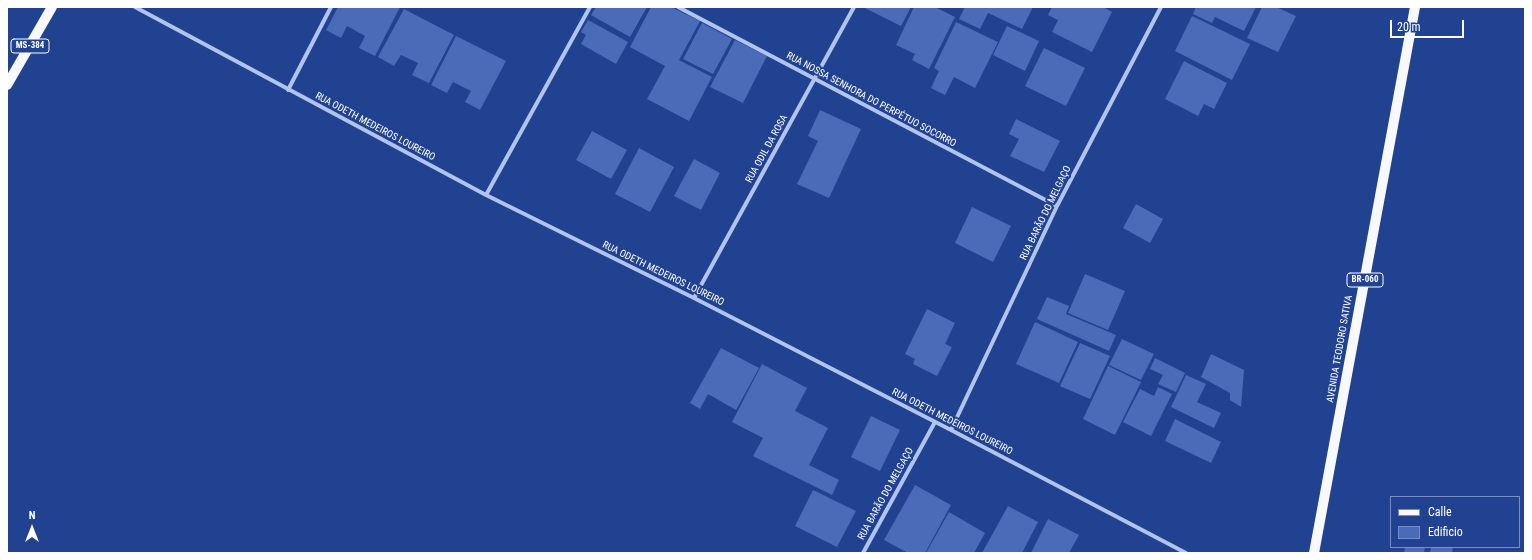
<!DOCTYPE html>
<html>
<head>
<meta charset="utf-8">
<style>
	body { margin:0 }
	#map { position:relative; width:1532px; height:560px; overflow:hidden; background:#204291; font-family:"Roboto Condensed",sans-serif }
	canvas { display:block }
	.frame { position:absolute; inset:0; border:8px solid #fff; pointer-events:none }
	.legend { position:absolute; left:1390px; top:496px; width:130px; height:52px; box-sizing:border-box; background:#204291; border:1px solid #798ebd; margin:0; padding:5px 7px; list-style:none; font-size:12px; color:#fff }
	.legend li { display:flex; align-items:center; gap:8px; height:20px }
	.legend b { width:20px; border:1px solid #798ebd }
	.north { position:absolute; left:12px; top:508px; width:40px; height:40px; -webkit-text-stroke:3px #204291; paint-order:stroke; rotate:0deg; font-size:11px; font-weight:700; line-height:16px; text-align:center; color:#fff }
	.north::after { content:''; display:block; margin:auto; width:14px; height:18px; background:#fff; clip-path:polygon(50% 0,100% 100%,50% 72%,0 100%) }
	.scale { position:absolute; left:1390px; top:20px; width:74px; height:18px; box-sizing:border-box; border:2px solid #fff; border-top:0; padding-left:5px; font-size:12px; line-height:14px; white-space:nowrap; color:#fff; -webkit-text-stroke:3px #204291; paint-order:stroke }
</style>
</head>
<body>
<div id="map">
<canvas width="1532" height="560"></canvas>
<div class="frame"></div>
<ul class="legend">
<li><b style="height:5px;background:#f7f9ff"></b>Calle</li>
<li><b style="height:11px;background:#496bb8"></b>Edificio</li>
</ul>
<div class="north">N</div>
<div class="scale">20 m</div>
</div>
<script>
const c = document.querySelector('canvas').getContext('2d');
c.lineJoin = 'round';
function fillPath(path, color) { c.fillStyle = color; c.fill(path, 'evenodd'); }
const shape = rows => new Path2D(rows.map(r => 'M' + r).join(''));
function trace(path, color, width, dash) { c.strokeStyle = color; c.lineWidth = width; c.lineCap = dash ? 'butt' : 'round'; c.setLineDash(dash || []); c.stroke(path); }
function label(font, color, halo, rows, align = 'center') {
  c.font = font + ' "Roboto Condensed",sans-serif'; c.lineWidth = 4; c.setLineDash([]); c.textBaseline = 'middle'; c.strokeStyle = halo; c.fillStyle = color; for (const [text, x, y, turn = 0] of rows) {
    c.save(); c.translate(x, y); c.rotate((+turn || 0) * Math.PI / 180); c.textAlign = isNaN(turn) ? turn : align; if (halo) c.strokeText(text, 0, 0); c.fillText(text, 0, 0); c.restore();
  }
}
const building = shape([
	[338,7,400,7,375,56,359,48,365,36,347,26,341,38,326,30],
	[596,7,647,7,630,37,591,15],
	[651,7,671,7,700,21,679,60,712,77,689,121,647,99,665,66,630,47],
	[866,7,911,7,901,26,865,8],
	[914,7,935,7,955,17,929,69,912,60,915,54,896,45],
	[965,7,1033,7,1022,29,988,13,980,29,959,19],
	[1052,7,1103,7,1112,12,1092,52,1052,32,1058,20,1048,15],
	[1196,7,1256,7,1244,31,1215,17,1212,23,1193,14],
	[1262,7,1276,7,1296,16,1278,52,1247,38],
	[404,9,454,35,429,83,412,75,418,63,401,55,394,66,378,57],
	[1192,16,1250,44,1232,80,1175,51],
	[588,20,628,42,616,64,581,44,586,35,581,32],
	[956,22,998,42,975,88,954,77,945,95,931,88,939,71,934,68],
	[702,23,732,39,713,74,683,59],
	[1007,26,1039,41,1025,71,993,55],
	[456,36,506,61,480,110,465,102,471,91,453,82,447,93,431,85],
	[735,40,767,56,743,103,710,87],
	[1044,48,1085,68,1066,106,1025,86],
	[1184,61,1227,83,1214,109,1204,104,1198,116,1165,99],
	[820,110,861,129,829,198,797,184,818,141,808,136],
	[1016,119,1060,141,1044,172,1010,156,1019,139,1009,134],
	[592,131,627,150,611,179,576,160],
	[639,148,674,167,650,212,615,194],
	[694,159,720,173,701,210,674,196],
	[1136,204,1163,219,1150,243,1123,228],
	[972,207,1011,226,993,262,955,243],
	[1085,274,1125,291,1108,330,1068,313],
	[1047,297,1069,306,1066,314,1116,335,1109,351,1037,319],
	[927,309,955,323,945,344,952,347,937,376,913,364,915,359,905,354],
	[1035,322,1078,342,1059,383,1016,364],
	[1122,339,1154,354,1141,380,1109,365],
	[1080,343,1110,356,1090,399,1060,386],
	[721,348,759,368,736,410,708,394,700,409,690,403],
	[1211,354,1244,370,1241,407,1230,400,1230,393,1201,377],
	[1155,358,1185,373,1176,392,1158,384,1163,375,1150,369],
	[762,364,807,388,795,411,828,428,809,465,839,480,832,495,753,456,763,438,732,422],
	[1108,366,1141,382,1115,435,1083,419],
	[1186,375,1206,384,1197,402,1221,413,1214,428,1171,407],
	[1158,387,1172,394,1151,436,1123,422,1140,389,1154,396],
	[871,416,900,430,880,471,851,457],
	[1175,419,1221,442,1211,463,1165,441],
	[915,485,951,505,925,553,908,553,884,540],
	[813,490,856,511,837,547,795,526],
	[1008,506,1038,522,1022,553,982,553],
	[949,512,985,533,974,553,926,553],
	[1048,519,1079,535,1069,553,1031,553],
	[1405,547,1425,547,1424,553,1404,553],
	[1431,547,1453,547,1452,553,1430,553]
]);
const street = shape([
	[135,7,486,195,694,298,951,430,1186,553],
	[678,7,1057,206],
	[288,90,331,7],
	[486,195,590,7],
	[694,298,854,7],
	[951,430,1057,206,1161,7],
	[863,553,935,422]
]);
const primary = shape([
	[7,85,52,7],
	[1314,553,1415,7]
]);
const shields = [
	[30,46,38],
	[1365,280,36]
];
const shieldNames = [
	["MS-384",30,46],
	["BR-060",1365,280]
];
const streetNames = [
	["RUA NOSSA SENHORA DO PERPÉTUO SOCORRO",871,100,28],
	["RUA ODETH MEDEIROS LOUREIRO",375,127,28],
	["RUA ODIL DA ROSA",767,149,-61],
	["RUA BARÃO DO MELGAÇO",1046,213,-64],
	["RUA ODETH MEDEIROS LOUREIRO",663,274,26],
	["AVENIDA TEODORO SATIVA",1340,349,-80],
	["RUA ODETH MEDEIROS LOUREIRO",952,422,27],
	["RUA BARÃO DO MELGAÇO",886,494,-61]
];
fillPath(building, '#496bb8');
trace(street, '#b1c4ed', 4);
trace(primary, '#f7f9ff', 10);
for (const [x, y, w] of shields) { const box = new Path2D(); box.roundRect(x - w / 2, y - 7, w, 14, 3); c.fillStyle = '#204291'; c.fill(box); trace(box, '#fff', 1); }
label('bold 9px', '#fff', null, shieldNames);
label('10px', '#fff', '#204291', streetNames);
</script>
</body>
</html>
